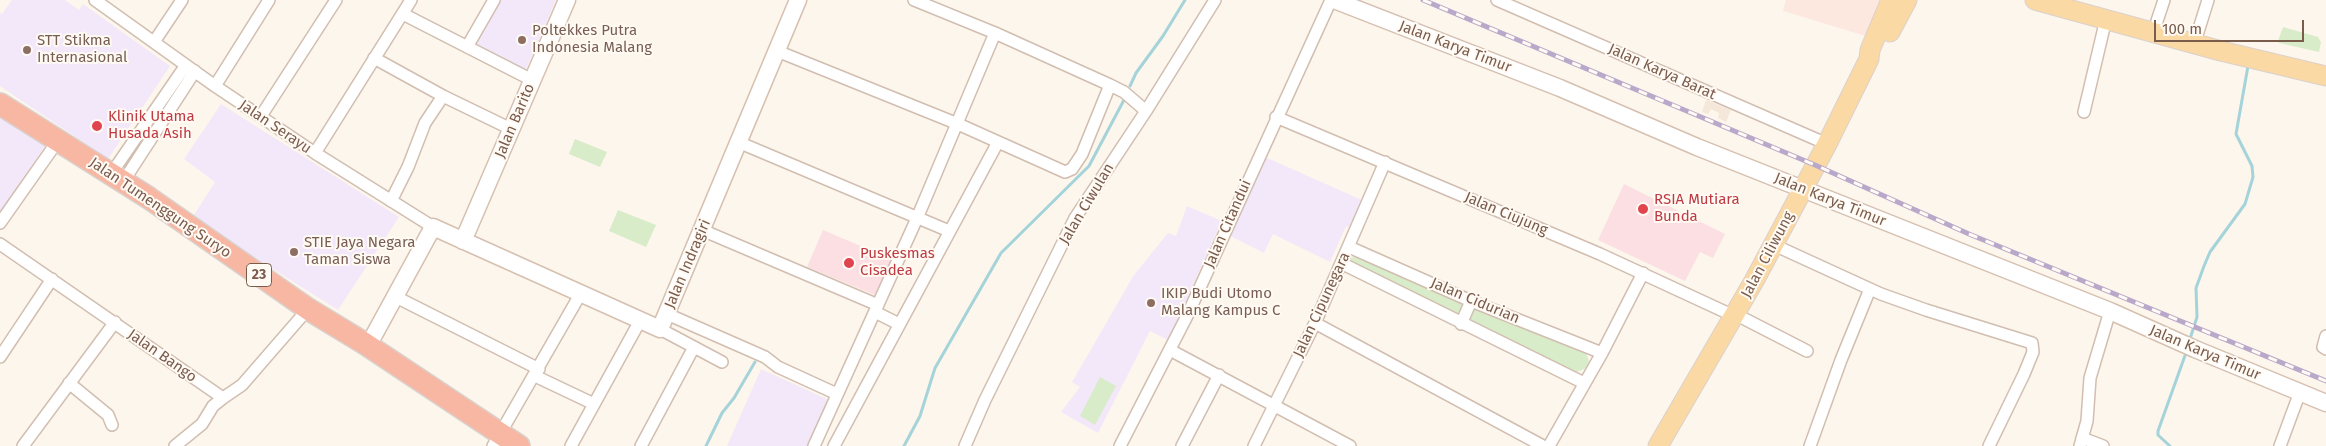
<!DOCTYPE html>
<html>
<head>
<meta charset="utf-8">
<style>
	body { margin:0 }
	#map { position:relative; width:2326px; height:446px; overflow:hidden; background:#fdf6ec; font-family:"Fira Sans",sans-serif }
	canvas { display:block }
	.scale { position:absolute; left:2154px; top:20px; width:150px; height:22px; box-sizing:border-box; border:2px solid #7a5c4d; border-top:0; padding-left:6px; font-size:15px; line-height:18px; white-space:nowrap; color:#7a5c4d; -webkit-text-stroke:4px #fffaf3; paint-order:stroke }
</style>
</head>
<body>
<div id="map">
<canvas width="2326" height="446"></canvas>
<div class="scale">100 m</div>
</div>
<script>
const c = document.querySelector('canvas').getContext('2d');
c.lineJoin = 'round';
function fillPath(path, color) { c.fillStyle = color; c.fill(path, 'evenodd'); }
const shape = rows => new Path2D(rows.map(r => 'M' + r).join(''));
function trace(path, color, width, dash) { c.strokeStyle = color; c.lineWidth = width; c.lineCap = dash ? 'butt' : 'round'; c.setLineDash(dash || []); c.stroke(path); }
function label(font, color, halo, rows, align = 'center') {
  c.font = font + ' "Fira Sans",sans-serif'; c.lineWidth = 4; c.setLineDash([]); c.textBaseline = 'middle'; c.strokeStyle = halo; c.fillStyle = color; for (const [text, x, y, turn = 0] of rows) {
    c.save(); c.translate(x, y); c.rotate((+turn || 0) * Math.PI / 180); c.textAlign = isNaN(turn) ? turn : align; if (halo) c.strokeText(text, 0, 0); c.fillText(text, 0, 0); c.restore();
  }
}
const residential = shape([
	[1706,100,1731,110,1726,122,1718,118,1719,113,1711,109,1708,114,1702,112]
]);
const commercial = shape([
	[1786,0,1881,0,1869,37,1783,11]
]);
const education = shape([
	[12,0,65,0,79,10,83,4,170,66,108,159,0,86,0,13,2,14],
	[499,0,556,0,525,72,477,48,475,40],
	[221,104,399,217,338,310,192,218,215,182,184,159],
	[0,116,45,146,0,213],
	[1265,157,1362,200,1350,228,1346,226,1330,262,1273,234,1264,253,1230,236],
	[1187,206,1222,221,1168,340,1150,331,1098,433,1061,412,1080,387,1072,382,1134,275,1168,233,1176,236],
	[761,369,829,400,808,446,727,446]
]);
const medical = shape([
	[1624,184,1725,234,1713,258,1700,252,1685,281,1598,240],
	[823,230,891,259,875,295,807,267]
]);
const green = shape([
	[2283,27,2318,37,2321,42,2319,52,2279,43,2278,41],
	[575,139,607,152,600,167,569,154],
	[618,210,656,225,646,247,609,231],
	[1354,257,1462,301,1464,303,1460,315,1353,263,1350,258],
	[1478,307,1586,353,1589,361,1586,368,1577,372,1470,322,1469,318,1473,309],
	[1100,377,1116,386,1095,425,1080,416]
]);
const stream = shape([
	[1130,86,1136,73,1163,36,1185,0],
	[2189,342,2197,317,2196,288,2204,266,2210,252,2245,204,2253,177,2252,166,2236,134,2248,66],
	[706,446,722,413,734,398,755,362],
	[904,446,920,416,935,368,1001,253,1089,166,1125,98],
	[2170,446,2158,435,2158,431,2187,350]
]);
const street = shape([
	[95,0,215,86,315,153,433,227],
	[914,0,995,33,1110,85,1124,92,1146,111],
	[1497,0,1827,144],
	[403,14,532,80],
	[2157,21,2164,0],
	[2198,32,2208,0],
	[154,42,182,0],
	[467,47,494,0],
	[777,51,958,124,1065,172,1072,169,1082,154,1110,85],
	[374,58,443,96,511,129],
	[215,86,269,0],
	[2084,112,2106,19],
	[261,116,336,0],
	[1276,117,1600,254,1734,316],
	[738,142,949,231],
	[315,153,411,0],
	[111,174,186,65],
	[123,182,195,71],
	[391,201,408,167,425,123,443,96],
	[0,223,57,142],
	[702,230,878,305],
	[0,244,223,398,242,385,308,309],
	[1774,245,1881,294,1926,310,2032,343,2033,352,2024,374,1989,446],
	[1349,247,1471,301,1602,353],
	[1341,263,1584,383],
	[396,297,539,369],
	[875,312,899,324],
	[667,314,765,357,778,367,837,394],
	[1735,314,1807,351],
	[1315,323,1543,446],
	[1461,324,1471,301],
	[660,329,722,362],
	[2326,336,2323,347,2326,349],
	[1170,350,1350,446],
	[0,357,52,279],
	[535,376,594,404],
	[69,383,108,415,112,425],
	[2082,438,2103,446],
	[23,446,115,322],
	[175,446,202,424,213,406,223,398],
	[493,446,581,293],
	[571,446,641,319],
	[641,446,694,347],
	[814,446,918,216,995,33],
	[834,446,998,142],
	[965,446,985,400,1075,218,1146,111,1215,0],
	[1120,446,1187,316,1331,0],
	[1182,446,1219,375],
	[1254,446,1315,323,1385,162],
	[1549,446,1602,353,1643,273],
	[1810,446,1841,360,1870,289],
	[2080,446,2087,421,2090,378,2110,311],
	[2280,446,2300,392]
]);
const secondary = shape([
	[1334,0,1560,88,1697,147,2110,311,2195,349,2326,403],
	[463,241,567,0],
	[368,346,433,227,660,329,798,0]
]);
const primary = shape([
	[2035,0,2221,51,2326,76],
	[1890,32,1907,0],
	[1658,446,1754,281,1827,144,1869,59,1870,50,1891,0]
]);
const highway = shape([
	[0,104,149,198,308,309,364,343,519,446]
]);
const rail = shape([
	[1423,0,1815,165,1969,234,2326,381]
]);
const markers = [
	[522,40,5,"#8d6e63"],
	[27,50,5,"#8d6e63"],
	[97,126,6,"#e0444e"],
	[1643,209,6,"#e0444e"],
	[294,252,5,"#8d6e63"],
	[849,263,6,"#e0444e"],
	[1151,303,5,"#8d6e63"]
];
const shields = [
	[259,275,25]
];
const shieldNames = [
	["23",259,275]
];
const educationNames = [
	["Poltekkes Putra",532,31],
	["Indonesia Malang",532,48],
	["STT Stikma",37,41],
	["Internasional",37,58],
	["STIE Jaya Negara",304,243],
	["Taman Siswa",304,260],
	["IKIP Budi Utomo",1161,294],
	["Malang Kampus C",1161,311]
];
const streetNames = [
	["Jalan Karya Timur",1455,47,21],
	["Jalan Karya Barat",1662,72,24],
	["Jalan Barito",515,121,-67],
	["Jalan Serayu",275,127,34],
	["Jalan Karya Timur",1830,200,22],
	["Jalan Ciwulan",1087,204,-59],
	["Jalan Tumenggung Suryo",160,208,34],
	["Jalan Ciujung",1506,214,23],
	["Jalan Citandui",1228,224,-66],
	["Jalan Ciliwung",1768,255,-62],
	["Jalan Indragiri",688,264,-67],
	["Jalan Cidurian",1475,301,23],
	["Jalan Cipunegara",1322,305,-65],
	["Jalan Karya Timur",2205,353,23],
	["Jalan Bango",162,356,35]
];
const healthNames = [
	["Klinik Utama",108,117],
	["Husada Asih",108,134],
	["RSIA Mutiara",1654,200],
	["Bunda",1654,217],
	["Puskesmas",860,254],
	["Cisadea",860,271]
];
fillPath(residential, '#f5e8da');
fillPath(commercial, '#fde8e0');
fillPath(education, '#f3e8fa');
fillPath(medical, '#fbdfe3');
fillPath(green, '#d8ecc9');
trace(stream, '#a5d3da', 3);
trace(street, '#d1beb0', 14);
trace(secondary, '#d6c0b0', 19);
trace(primary, '#dad1cd', 21);
trace(highway, '#dad1cd', 24);
trace(street, '#fff', 11);
trace(secondary, '#fff', 16);
trace(primary, '#fbd9a5', 19);
trace(highway, '#f7b7a3', 21);
trace(rail, '#b9a8c9', 5);
trace(rail, '#fffaf3', 3, [9]);
for (const [x, y, r, color] of markers) { const dot = new Path2D(); dot.arc(x, y, r, 0, 2 * Math.PI); c.fillStyle = color; c.fill(dot); trace(dot, '#fffaf3', 2); }
for (const [x, y, w] of shields) { const box = new Path2D(); box.roundRect(x - w / 2, y - 11.5, w, 23, 4); c.fillStyle = '#fffaf3'; c.fill(box); trace(box, '#7a5c4d', 1); }
label('bold 14px', '#7a5c4d', null, shieldNames);
label('15px', '#785e54', '#fffaf3', educationNames, 'left');
label('15px', '#7a5c4d', '#fffaf3', streetNames);
label('15px', '#be3a42', '#fffaf3', healthNames, 'left');
</script>
</body>
</html>
